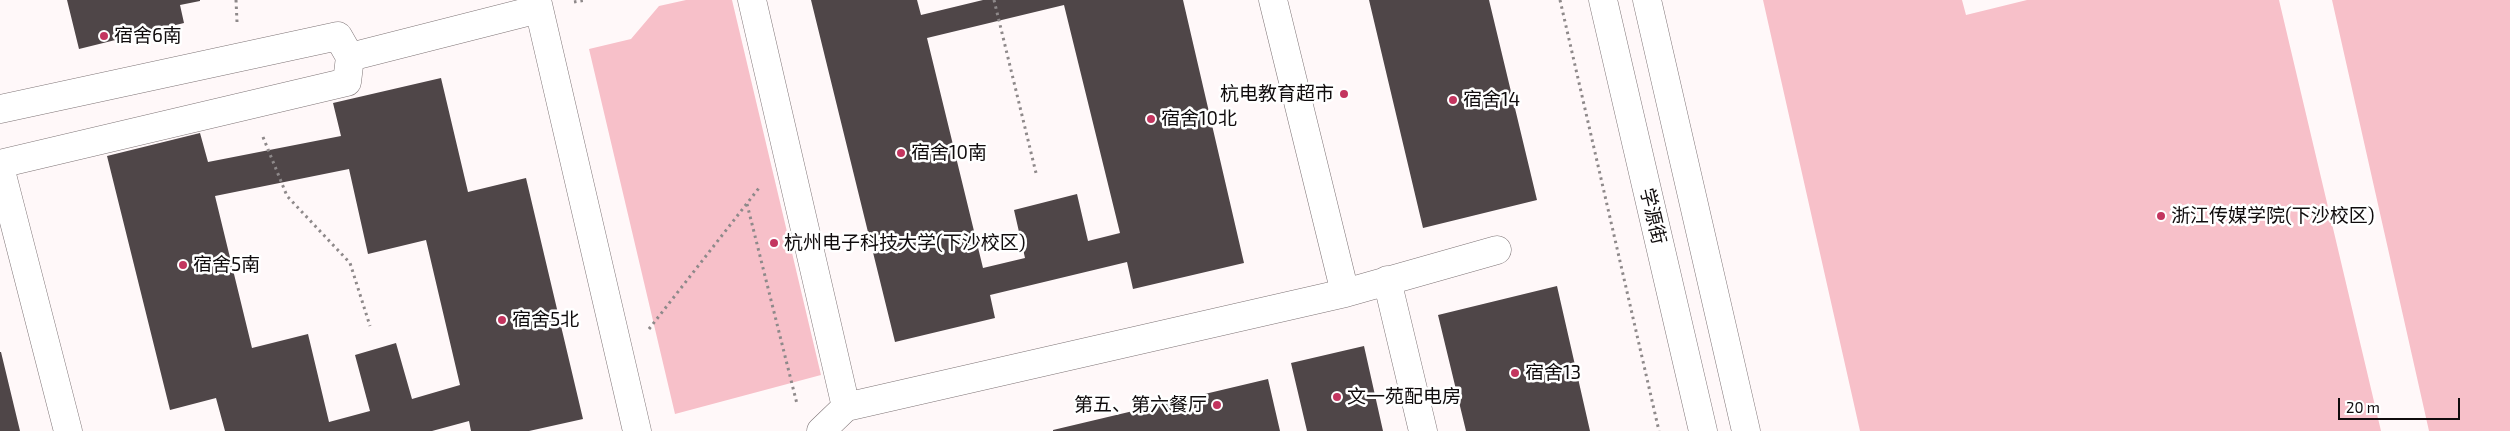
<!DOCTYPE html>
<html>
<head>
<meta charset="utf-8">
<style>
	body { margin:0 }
	#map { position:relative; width:2510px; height:431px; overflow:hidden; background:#fff8f9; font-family:"Exo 2",sans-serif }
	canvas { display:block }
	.scale { position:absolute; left:2338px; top:398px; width:122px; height:22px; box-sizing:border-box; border:2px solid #100c0d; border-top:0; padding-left:6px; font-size:15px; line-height:18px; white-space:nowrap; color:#100c0d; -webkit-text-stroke:4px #fff; paint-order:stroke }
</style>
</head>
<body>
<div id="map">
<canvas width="2510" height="431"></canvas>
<div class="scale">20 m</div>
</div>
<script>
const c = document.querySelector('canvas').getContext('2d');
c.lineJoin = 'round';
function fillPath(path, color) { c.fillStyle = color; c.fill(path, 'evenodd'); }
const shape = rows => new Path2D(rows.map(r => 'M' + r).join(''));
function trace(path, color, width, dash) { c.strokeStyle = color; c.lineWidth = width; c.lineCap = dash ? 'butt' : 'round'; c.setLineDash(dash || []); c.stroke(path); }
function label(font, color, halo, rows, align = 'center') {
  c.font = font + ' "Exo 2","Noto Sans SC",sans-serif'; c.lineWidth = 5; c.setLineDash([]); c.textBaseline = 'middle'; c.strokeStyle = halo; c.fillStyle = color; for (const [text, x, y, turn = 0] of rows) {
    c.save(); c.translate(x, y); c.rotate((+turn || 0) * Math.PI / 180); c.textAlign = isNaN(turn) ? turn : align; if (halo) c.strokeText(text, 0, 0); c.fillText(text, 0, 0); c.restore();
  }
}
const green = shape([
	[686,0,732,0,821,375,675,414,589,49,631,39,659,6],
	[1763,0,1962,0,1966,15,2027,0,2279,0,2381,431,1860,431],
	[2332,0,2510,0,2510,431,2429,431]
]);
const building = shape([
	[67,0,200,0,200,1,180,5,184,23,79,49],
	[811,0,917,0,921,15,983,0,1183,0,1244,263,1133,289,1127,262,990,295,995,318,895,342],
	[1064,5,1120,233,1088,241,1077,194,1014,210,1025,258,983,268,927,38],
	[1369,0,1489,0,1537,200,1423,228],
	[441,78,468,192,526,178,583,419,529,431,471,431,469,421,432,431,225,431,216,398,170,410,107,156,200,133,208,162,341,136,333,103],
	[349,169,368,254,426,240,460,385,412,399,396,343,355,355,370,411,329,422,308,334,252,348,215,196],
	[1557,286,1590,431,1466,431,1438,315],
	[1364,346,1383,431,1307,431,1291,363],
	[0,352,1,352,20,431,0,431],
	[1268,379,1280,431,1053,431,1053,430]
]);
const path = shape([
	[236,0,237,22],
	[994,0,1036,173],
	[1560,0,1659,431],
	[574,2,586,0],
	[263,137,287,196,350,263,370,326],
	[747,204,797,404],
	[649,329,759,188]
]);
const minor = shape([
	[537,0,637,431],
	[752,0,846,407],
	[1273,0,1345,293],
	[350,57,539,9],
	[0,109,338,36,350,57,347,82,0,164],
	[0,167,68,431],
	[1387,280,1423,431],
	[821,431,846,407,1345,293,1497,250]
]);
const major = shape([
	[1603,0,1703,431],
	[1647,0,1746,431]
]);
const markers = [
	[104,36,5,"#c3355f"],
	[1344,94,5,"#c3355f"],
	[1453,100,5,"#c3355f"],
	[1151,119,5,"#c3355f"],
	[901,153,5,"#c3355f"],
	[2161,216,5,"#c3355f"],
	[774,243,5,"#c3355f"],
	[183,265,5,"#c3355f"],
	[502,320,5,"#c3355f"],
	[1515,373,5,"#c3355f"],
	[1337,397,5,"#c3355f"],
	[1217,405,5,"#c3355f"]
];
const poiNames = [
	["宿舍6南",114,36],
	["杭电教育超市",1334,94,"right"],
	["宿舍14",1463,100],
	["宿舍10北",1161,119],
	["宿舍10南",911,153],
	["浙江传媒学院(下沙校区)",2171,216],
	["杭州电子科技大学(下沙校区)",784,243],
	["宿舍5南",193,265],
	["宿舍5北",512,320],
	["宿舍13",1525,373],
	["文一苑配电房",1347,397],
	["第五、第六餐厅",1207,405,"right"]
];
const streetNames = [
	["学源街",1653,216,77]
];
fillPath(green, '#f7c0c9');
fillPath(building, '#4f4648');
trace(minor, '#7e7476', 29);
trace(major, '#7e7476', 29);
trace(path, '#8e898a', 3, [2.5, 4]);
trace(minor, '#fff', 28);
trace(major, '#fff', 28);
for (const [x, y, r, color] of markers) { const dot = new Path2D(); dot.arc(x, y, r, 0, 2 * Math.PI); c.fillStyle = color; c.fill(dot); trace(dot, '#fff', 2); }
label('19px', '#100c0d', '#fff', poiNames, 'left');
label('19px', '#100c0d', '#fff', streetNames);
</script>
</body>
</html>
